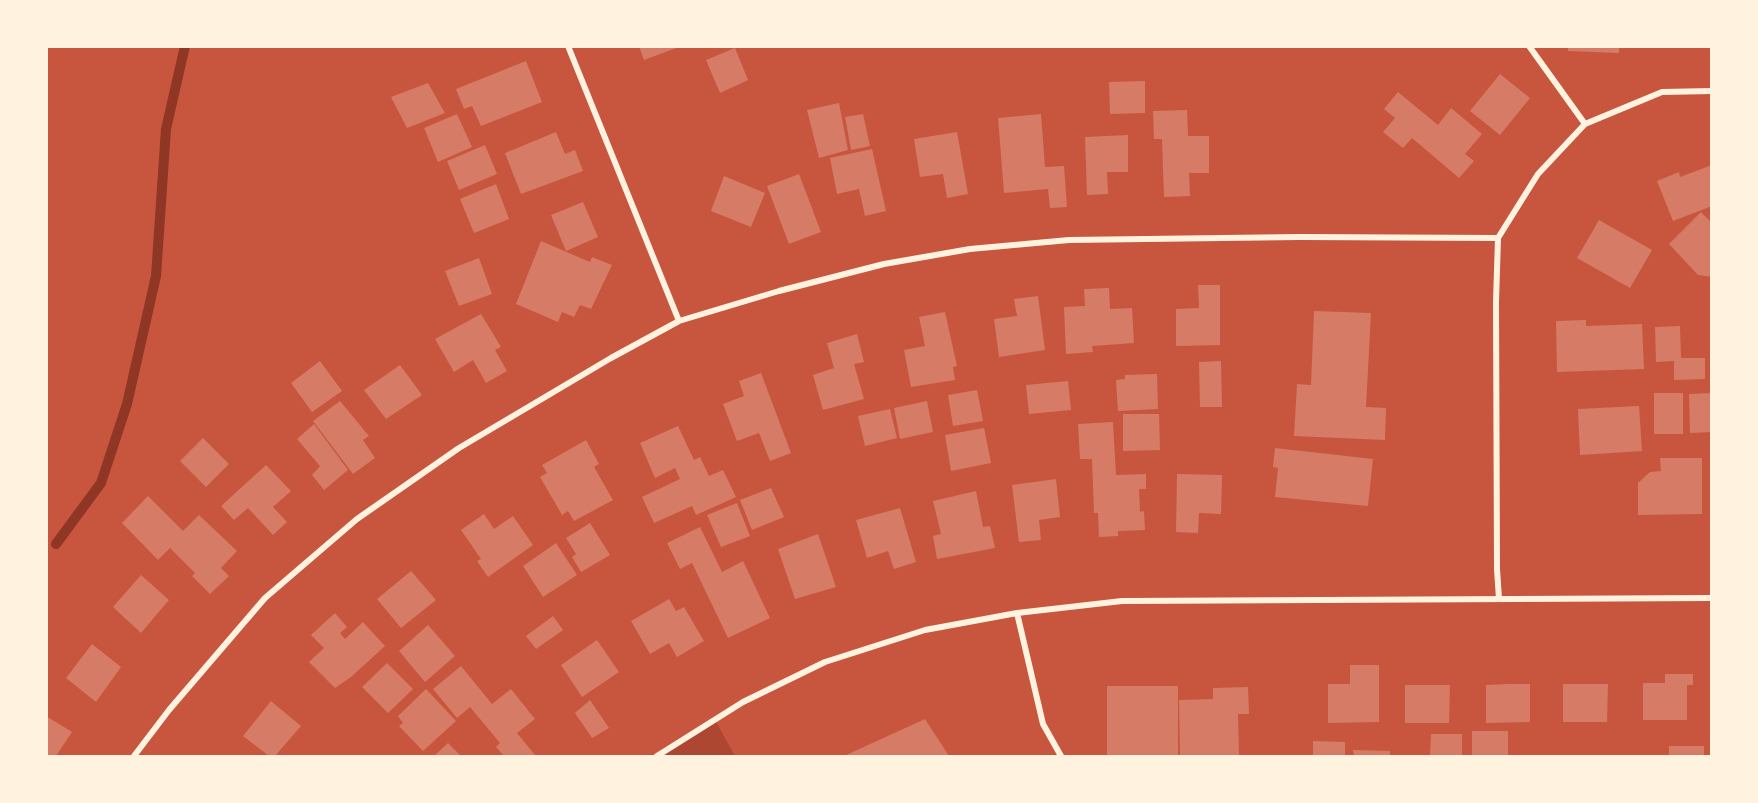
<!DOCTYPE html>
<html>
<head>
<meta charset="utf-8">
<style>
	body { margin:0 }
	#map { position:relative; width:1758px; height:803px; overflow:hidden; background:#c8553d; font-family:Montserrat,sans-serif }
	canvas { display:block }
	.frame { position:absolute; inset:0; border:48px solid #fff3e0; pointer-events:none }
</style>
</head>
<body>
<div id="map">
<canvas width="1758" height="803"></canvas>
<div class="frame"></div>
</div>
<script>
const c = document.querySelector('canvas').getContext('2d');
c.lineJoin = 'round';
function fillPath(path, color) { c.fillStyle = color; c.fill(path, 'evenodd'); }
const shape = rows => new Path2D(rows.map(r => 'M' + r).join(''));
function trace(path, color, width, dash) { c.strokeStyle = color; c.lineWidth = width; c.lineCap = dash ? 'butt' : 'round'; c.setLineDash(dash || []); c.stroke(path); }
const green = shape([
	[715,720,735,756,657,756]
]);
const stream = shape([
	[56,544,101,483,127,404,156,276,166,129,185,46]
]);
const building = shape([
	[639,46,679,46,679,47,644,60],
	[1568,46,1619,46,1619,53,1568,51],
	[735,48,748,80,720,93,706,60],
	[526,61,542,102,481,126,472,106,464,109,456,89],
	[1500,74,1530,98,1500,135,1470,111],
	[1145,81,1145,113,1110,114,1109,82],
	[428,83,445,113,407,128,391,97],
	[1398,92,1438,125,1451,108,1482,134,1465,154,1474,161,1459,178,1412,138,1403,148,1383,132,1395,118,1384,109],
	[839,103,848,150,819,158,807,110],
	[1187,110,1188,136,1209,136,1209,173,1189,173,1190,196,1164,197,1162,139,1154,139,1153,111],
	[457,114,472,147,438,162,424,128],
	[863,114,870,146,851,150,845,117],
	[1041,114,1045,167,1064,166,1067,207,1050,208,1048,189,1004,193,998,118],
	[556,132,565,154,575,150,583,171,521,194,505,153],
	[957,132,968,194,947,198,943,174,920,177,914,139],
	[1128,135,1128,172,1107,172,1108,194,1087,195,1085,137],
	[485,145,497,174,459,190,447,161],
	[872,149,886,211,865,216,859,189,837,194,830,158],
	[1712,165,1712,206,1673,221,1657,181,1679,172,1680,177],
	[799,174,821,232,789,244,767,186],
	[724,176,765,193,751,227,711,211],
	[496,184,509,219,474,233,460,199],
	[583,202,598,237,566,251,551,215],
	[1701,212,1712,223,1712,277,1698,275,1669,244],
	[1599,220,1652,250,1630,288,1577,258],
	[541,241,590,262,592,257,612,265,591,309,580,305,574,317,562,312,558,322,516,304],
	[479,258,492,294,459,306,445,271],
	[1198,285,1220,285,1220,345,1176,346,1176,309,1199,308],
	[1109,288,1110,309,1132,308,1134,343,1092,346,1093,352,1066,354,1064,307,1085,306,1084,289],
	[1038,296,1045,350,999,357,994,319,1017,316,1014,299],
	[1314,311,1371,313,1366,407,1386,408,1385,440,1294,436,1297,384,1311,385],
	[945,312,957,366,953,367,955,380,911,387,904,350,925,346,919,317],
	[481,314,501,347,495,350,507,371,486,383,473,360,454,372,435,339],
	[1586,320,1586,326,1642,324,1644,369,1557,372,1556,321],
	[1680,326,1681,358,1705,358,1705,379,1674,380,1674,361,1656,362,1655,327],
	[857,334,864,362,854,364,864,399,823,410,813,375,834,368,827,343],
	[320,361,342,391,312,412,291,383],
	[1221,361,1222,407,1200,407,1199,362],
	[400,365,422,395,386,419,364,390],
	[761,373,791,453,770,461,759,433,737,441,723,404,744,396,739,381],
	[1157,374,1158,409,1118,411,1116,380,1125,379,1125,375],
	[1068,381,1071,410,1029,414,1026,385],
	[977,390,983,421,953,426,948,395],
	[1654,393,1683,393,1683,434,1654,434],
	[1712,393,1712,432,1690,433,1689,394],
	[340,401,369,436,363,440,375,458,353,474,313,421],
	[927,401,933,432,900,439,894,408],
	[1639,406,1642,451,1580,455,1578,409],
	[890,409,897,438,865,446,858,416],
	[1123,414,1159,414,1160,450,1123,451],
	[1113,422,1116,475,1146,474,1146,489,1139,489,1140,512,1144,511,1145,530,1118,531,1118,536,1099,537,1098,513,1094,513,1092,459,1080,459,1078,424],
	[314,424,348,470,324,490,312,475,320,466,297,439],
	[678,426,694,460,700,457,709,476,723,470,736,497,696,515,692,506,654,523,642,497,680,479,675,468,655,478,640,443],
	[984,428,991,463,951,471,945,435],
	[203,438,229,464,206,487,180,461],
	[586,440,599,464,594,467,613,500,574,521,568,511,562,515,540,477,547,473,542,465],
	[1275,448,1373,459,1368,506,1275,497,1278,468,1273,467],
	[1660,458,1702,458,1702,514,1638,515,1638,483,1650,472,1661,471],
	[266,465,291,491,273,507,287,522,273,535,248,508,234,520,221,506],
	[1177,474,1222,475,1221,514,1199,513,1198,533,1176,532],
	[1056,479,1060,517,1039,520,1041,540,1019,542,1012,485],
	[771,488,784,517,752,530,740,500],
	[976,491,983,527,990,526,995,548,937,559,933,536,941,534,933,501],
	[148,496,183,531,199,515,237,551,221,568,229,576,210,594,192,576,195,573,170,548,158,560,122,523],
	[737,503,750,536,721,547,707,515],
	[900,508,916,562,894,569,888,551,867,558,856,520],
	[484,514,494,529,513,516,533,545,488,577,477,561,481,559,461,530],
	[590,523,610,555,581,572,572,557,576,554,566,538],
	[700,527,722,572,743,561,770,618,728,638,692,563,680,569,667,543],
	[818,534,836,587,795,599,778,549],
	[556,543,577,575,543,597,523,566],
	[411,571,436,600,401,628,377,599],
	[141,575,169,600,141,633,113,607],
	[669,599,676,611,684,607,704,641,677,657,669,643,650,654,631,621],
	[335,613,347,627,340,633,345,639,363,622,385,646,351,677,335,688,309,662,324,648,311,635],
	[553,616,563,630,536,649,526,636],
	[428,625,455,656,425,682,399,651],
	[597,640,619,672,582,697,561,665],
	[92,644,121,667,96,702,66,678],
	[387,663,413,689,388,713,362,687],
	[1350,665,1379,665,1379,722,1328,723,1328,684,1350,684],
	[461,666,492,704,511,689,535,719,517,733,535,755,533,756,504,756,496,747,500,743,470,707,457,718,433,689],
	[1665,674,1693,674,1693,685,1687,685,1687,720,1643,720,1643,683,1665,683],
	[1508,684,1530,684,1530,722,1486,723,1486,685],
	[1563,684,1608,684,1607,722,1563,722],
	[1405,685,1450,685,1449,723,1405,723],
	[1107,686,1178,686,1178,756,1107,756],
	[1248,687,1249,714,1238,714,1239,756,1180,756,1179,700,1213,699,1213,688],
	[426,689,456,721,423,751,399,726,403,723,398,716],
	[590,700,609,728,592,738,575,713],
	[271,701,301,726,275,756,269,756,243,736],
	[46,716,72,732,56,756,46,756],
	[925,719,949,756,844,756],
	[1472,731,1508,731,1508,756,1472,756],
	[1431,734,1462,734,1462,756,1430,756],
	[1313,741,1345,742,1345,756,1313,756],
	[448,743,461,756,434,756],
	[1669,746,1704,746,1704,756,1669,756],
	[1353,750,1390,751,1390,756,1354,756]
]);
const minor = shape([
	[568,46,679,321],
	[1529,46,1585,124],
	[1499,599,1497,569,1496,302,1498,238,1538,174,1585,124,1662,92,1712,91],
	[1017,613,1043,724,1061,756],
	[134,756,169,710,265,598,357,519,459,448,611,358,679,321,779,291,884,264,970,249,1069,240,1299,237,1498,238],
	[657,756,743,702,825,662,925,630,1017,613,1122,601,1712,598]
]);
fillPath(green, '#ae4732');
trace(stream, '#8f3625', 10);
fillPath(building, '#d67c66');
trace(minor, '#fff3e0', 6);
</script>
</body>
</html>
